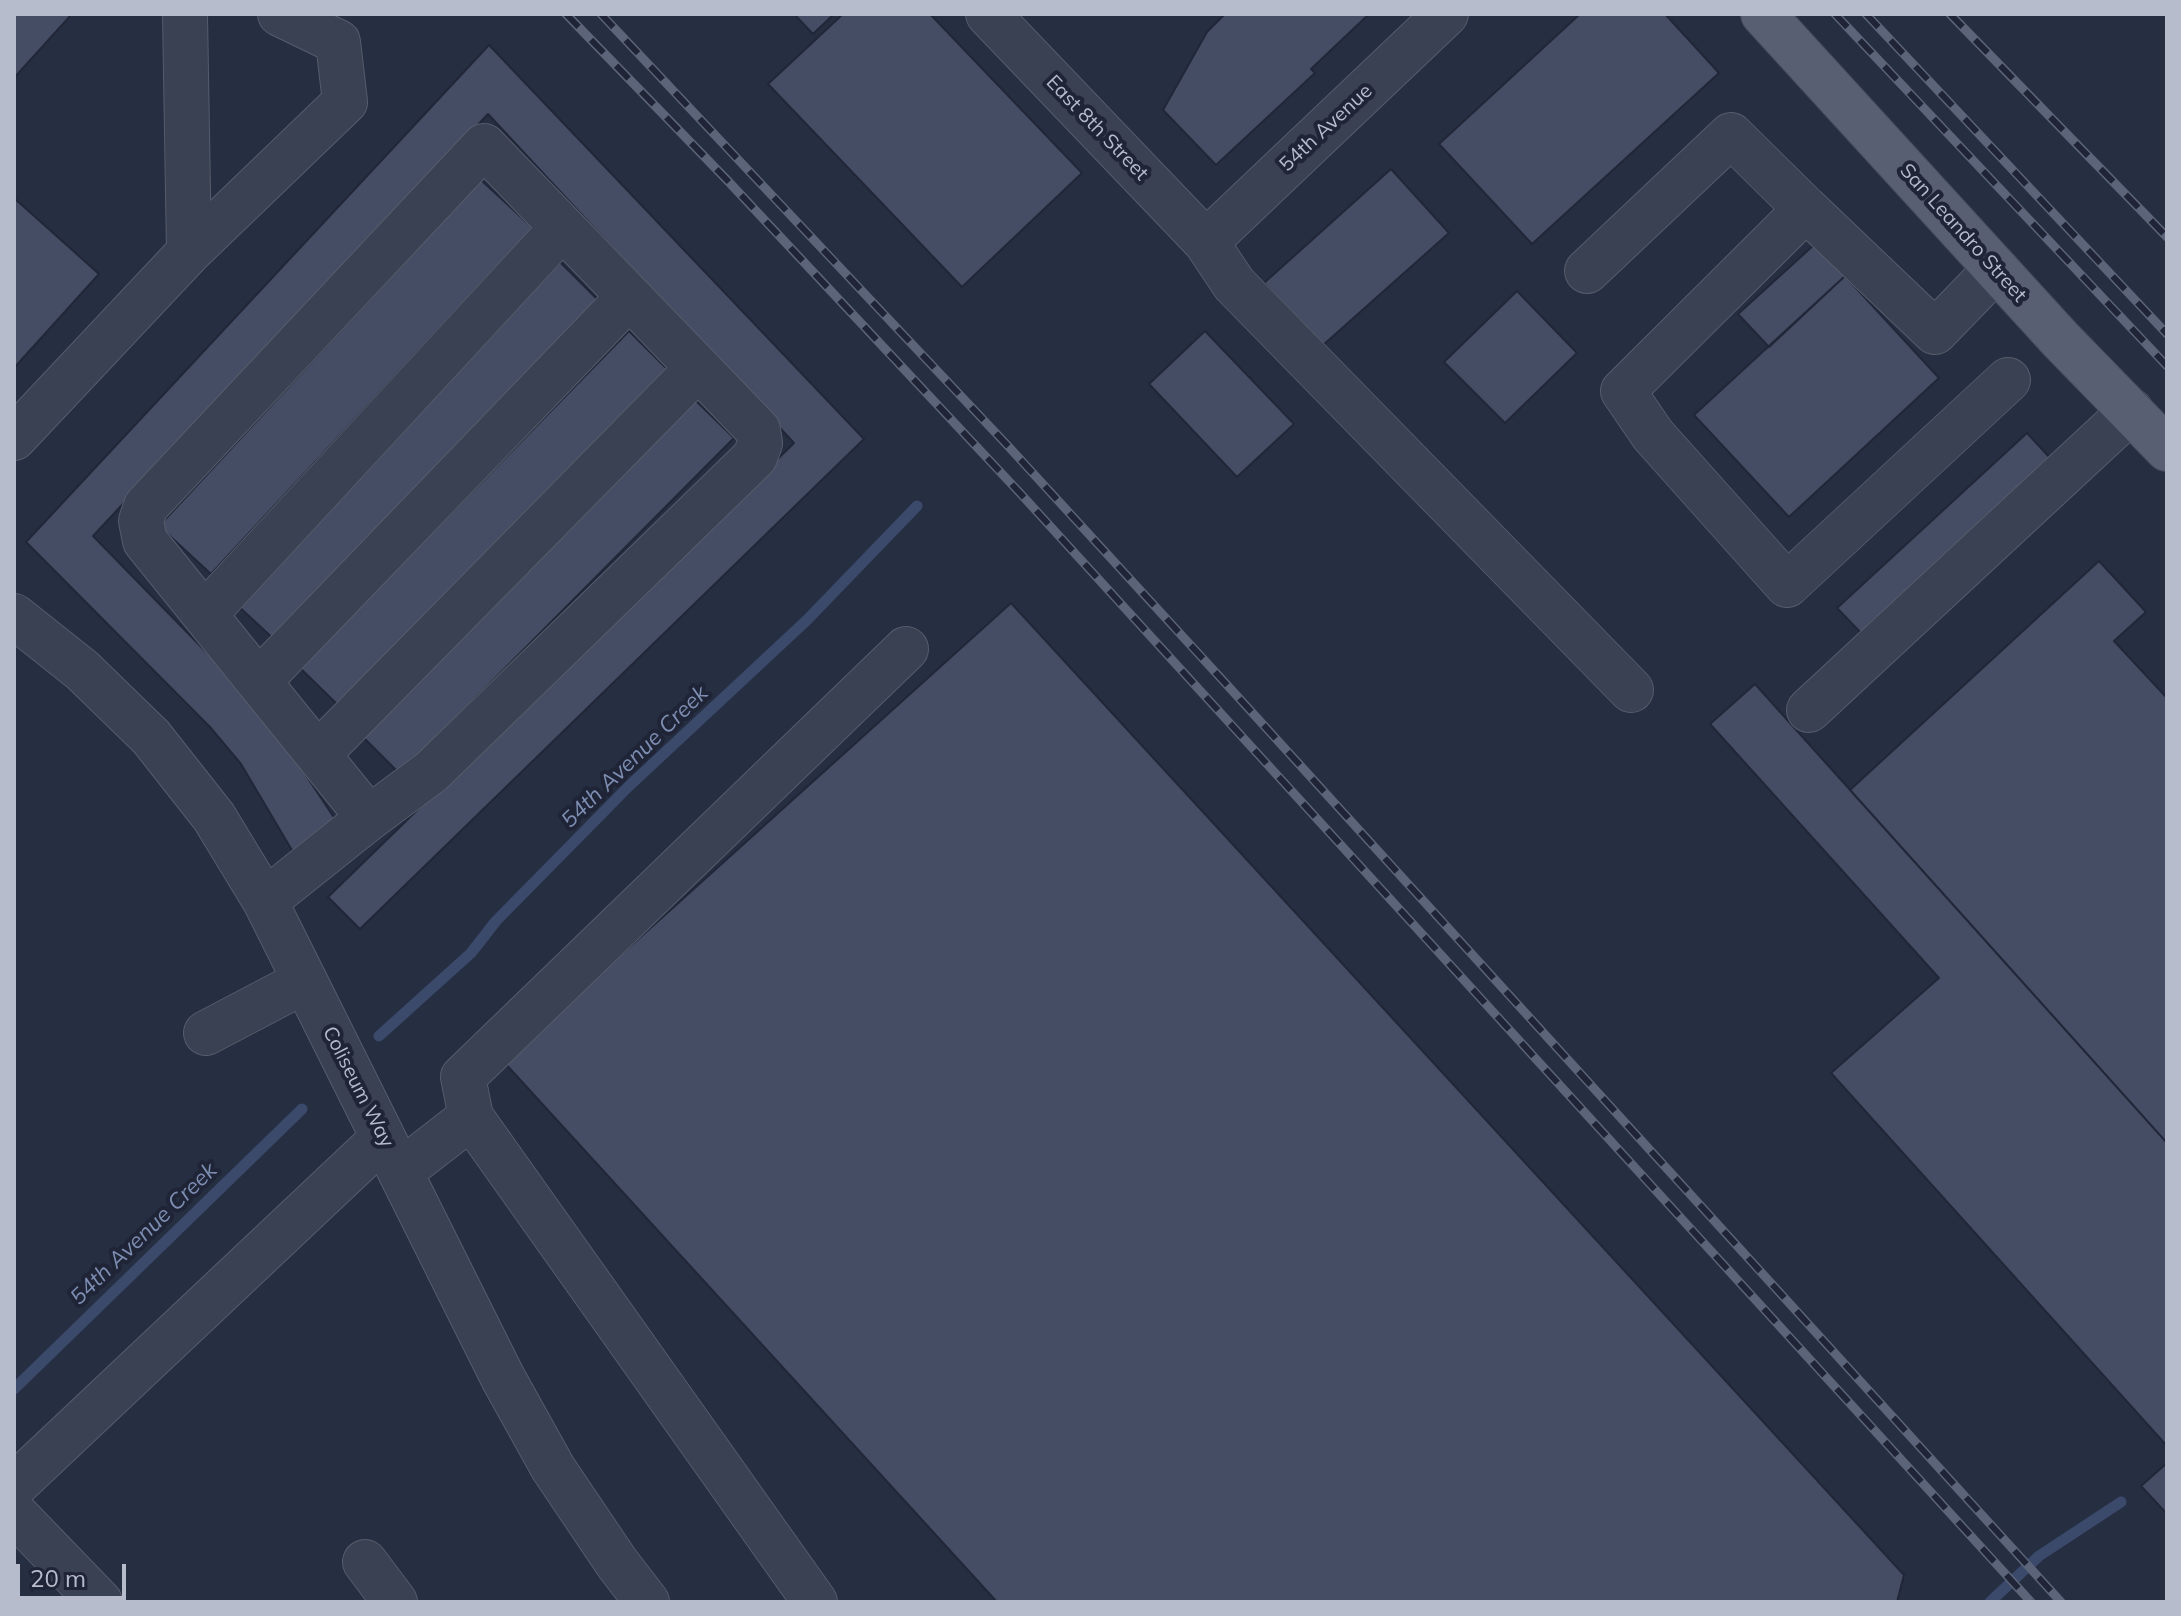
<!DOCTYPE html>
<html>
<head>
<meta charset="utf-8">
<style>
	body { margin:0 }
	#map { position:relative; width:2181px; height:1616px; overflow:hidden; background:#262e42; font-family:Mulish,sans-serif }
	canvas { display:block }
	.frame { position:absolute; inset:0; border:16px solid #b7bccc; pointer-events:none }
	.scale { position:absolute; left:16px; top:1564px; width:110px; height:36px; box-sizing:border-box; border:4px solid #b7bccc; border-top:0; padding-left:10px; font-size:24px; line-height:28px; white-space:nowrap; color:#b7bccc; -webkit-text-stroke:6px #1f2537; paint-order:stroke }
</style>
</head>
<body>
<div id="map">
<canvas width="2181" height="1616"></canvas>
<div class="frame"></div>
<div class="scale">20 m</div>
</div>
<script>
const c = document.querySelector('canvas').getContext('2d');
c.lineJoin = 'round';
const shape = rows => new Path2D(rows.map(r => 'M' + r).join(''));
function trace(path, color, width, dash) { c.strokeStyle = color; c.lineWidth = width; c.lineCap = dash ? 'butt' : 'round'; c.setLineDash(dash || []); c.stroke(path); }
function fillPath(path, color) { c.fillStyle = color; c.fill(path, 'evenodd'); }
function label(font, color, halo, rows, align = 'center') {
  c.font = font + ' Mulish,sans-serif'; c.lineWidth = 8; c.setLineDash([]); c.textBaseline = 'middle'; c.strokeStyle = halo; c.fillStyle = color; for (const [text, x, y, turn = 0] of rows) {
    c.save(); c.translate(x, y); c.rotate((+turn || 0) * Math.PI / 180); c.textAlign = isNaN(turn) ? turn : align; if (halo) c.strokeText(text, 0, 0); c.fillText(text, 0, 0); c.restore();
  }
}
const stream = shape([
	[379,1036,471,953,496,921,629,786,807,620,917,506],
	[14,1389,302,1109],
	[1990,1602,2039,1556,2121,1502]
]);
const building = shape([
	[14,14,72,14,14,78,14,14],
	[794,14,834,14,813,34,794,14],
	[843,14,930,14,1082,173,962,287,768,84,843,14],
	[1225,14,1369,14,1311,69,1315,73,1216,165,1163,110,1207,32,1225,14],
	[1580,14,1665,14,1719,73,1532,244,1439,144,1580,14],
	[489,45,864,439,360,929,328,897,794,443,488,114,93,536,262,709,337,822,293,852,241,764,210,727,26,542,489,45],
	[1391,169,1449,233,1322,346,1264,283,1391,169],
	[481,180,533,228,211,574,159,526,481,180],
	[14,198,99,274,14,368,14,198],
	[1815,244,1845,276,1769,347,1738,314,1815,244],
	[560,262,598,300,277,642,236,604,560,262],
	[1845,276,1939,378,1789,517,1694,415,1845,276],
	[1517,291,1577,353,1505,423,1444,362,1517,291],
	[629,331,668,370,339,706,300,668,629,331],
	[1205,331,1294,424,1237,477,1149,384,1205,331],
	[694,399,734,438,400,774,360,734,694,399],
	[2027,433,2051,459,1861,633,1837,608,2027,433],
	[2099,561,2146,612,2114,641,2167,698,2167,1143,1850,790,2099,561],
	[1011,603,1904,1575,1897,1602,997,1602,503,1061,1011,603],
	[1755,684,2167,1143,2167,1446,1831,1073,1939,978,1710,724,1755,684],
	[2167,1463,2167,1514,2141,1486,2167,1463]
]);
const minor = shape([
	[988,14,1206,242,1234,284,1631,690],
	[484,146,758,430,760,443,755,457,431,772,369,818,145,541,141,521,146,506,484,146],
	[1206,242,1446,14],
	[189,252,345,102,338,42,280,14],
	[1996,269,1935,332,1806,209,1623,391,1653,435,1787,585,2008,380],
	[1587,271,1731,135,1806,209],
	[14,438,189,252,185,14],
	[205,614,562,228],
	[14,616,82,670,151,737,214,817,265,901,503,1378,553,1468,617,1563,647,1602],
	[259,681,629,297],
	[1809,710,2131,411],
	[318,754,698,368],
	[265,901,369,818],
	[206,1033,305,981],
	[471,1117,815,1602],
	[400,1172,471,1117,463,1077,906,649],
	[14,1486,383,1138],
	[14,1513,100,1602],
	[365,1562,395,1602]
]);
const major = shape([
	[1763,14,2060,339,2167,449]
]);
const rail = shape([
	[566,14,727,180,1019,492,2031,1602],
	[601,14,1008,446,1228,686,2061,1602],
	[1835,14,2167,366],
	[1866,14,2167,334],
	[1950,14,2167,237]
]);
const streetNames = [
	["East 8th Street",1097,128,46],
	["54th Avenue",1326,128,-43],
	["San Leandro Street",1963,233,48],
	["Coliseum Way",358,1087,63]
];
const waterNames = [
	["54th Avenue Creek",635,757,-44],
	["54th Avenue Creek",144,1234,-44]
];
trace(stream, '#3b496b', 11);
fillPath(building, '#454d64');
trace(building, '#212739', 2);
trace(minor, '#555c6c', 46);
trace(major, '#444a5b', 46);
trace(minor, '#3a4152', 44);
trace(major, '#585f72', 44);
trace(rail, '#5c6479', 9);
trace(rail, '#1f2537', 6, [18]);
label('20px', '#b7bccc', '#1f2537', streetNames);
label('italic 22px', '#7e8eb3', '#1f2537', waterNames);
</script>
</body>
</html>
